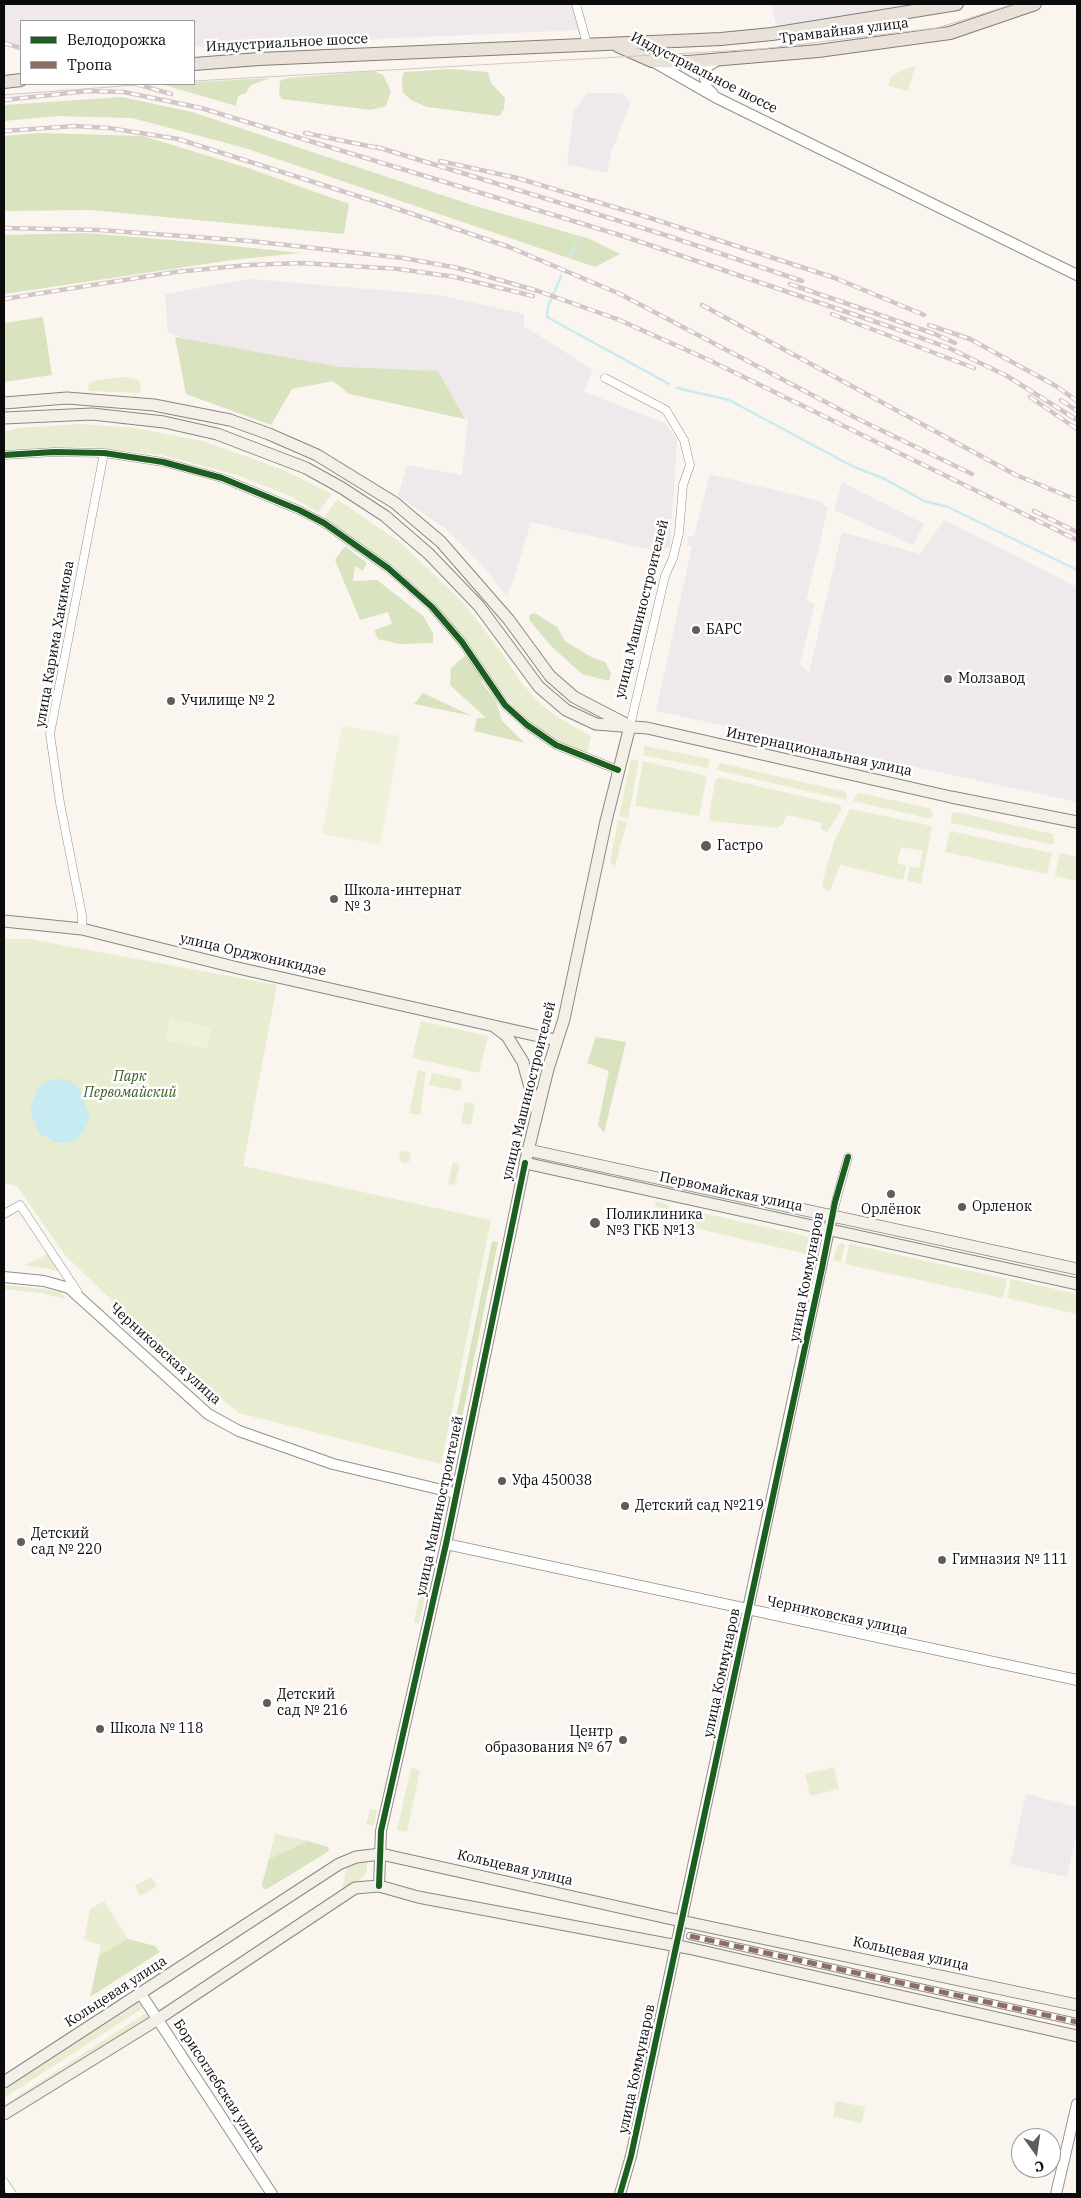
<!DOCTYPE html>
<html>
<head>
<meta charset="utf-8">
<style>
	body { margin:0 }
	#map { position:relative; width:1081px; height:2198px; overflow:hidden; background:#faf5ef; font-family:"IBM Plex Serif",serif }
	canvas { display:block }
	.frame { position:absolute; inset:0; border:5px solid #0b0b0b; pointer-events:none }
	.legend { position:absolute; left:20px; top:20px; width:175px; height:65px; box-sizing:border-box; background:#fff; border:1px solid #9d9d9d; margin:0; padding:6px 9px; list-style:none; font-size:15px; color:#0b0b0b }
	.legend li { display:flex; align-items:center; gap:10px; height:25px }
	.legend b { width:25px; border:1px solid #9d9d9d }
	.north { position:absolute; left:1011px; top:2128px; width:50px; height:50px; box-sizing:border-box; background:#fff; border:1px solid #9d9d9d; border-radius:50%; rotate:166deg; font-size:14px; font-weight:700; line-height:20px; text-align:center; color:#0b0b0b }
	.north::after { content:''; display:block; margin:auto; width:18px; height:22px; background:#5f5d5b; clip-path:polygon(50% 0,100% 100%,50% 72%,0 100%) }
</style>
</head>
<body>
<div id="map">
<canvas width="1081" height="2198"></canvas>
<div class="frame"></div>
<ul class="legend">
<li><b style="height:6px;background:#1b5e20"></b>Велодорожка</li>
<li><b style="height:6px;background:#8d6e63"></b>Тропа</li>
</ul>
<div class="north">С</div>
</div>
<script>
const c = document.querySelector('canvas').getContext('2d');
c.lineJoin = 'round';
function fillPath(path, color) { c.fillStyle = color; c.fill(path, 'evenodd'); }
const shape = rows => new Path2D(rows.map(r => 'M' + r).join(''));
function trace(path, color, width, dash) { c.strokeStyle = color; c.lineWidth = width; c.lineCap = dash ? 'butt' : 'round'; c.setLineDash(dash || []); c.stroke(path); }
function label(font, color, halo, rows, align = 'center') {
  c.font = font + ' "IBM Plex Serif",serif'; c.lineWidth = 5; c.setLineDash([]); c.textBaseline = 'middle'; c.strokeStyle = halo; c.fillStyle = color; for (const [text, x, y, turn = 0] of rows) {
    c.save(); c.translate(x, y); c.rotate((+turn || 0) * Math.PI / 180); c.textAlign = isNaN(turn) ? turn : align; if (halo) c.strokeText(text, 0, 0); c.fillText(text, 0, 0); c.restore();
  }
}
const industrial = shape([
	[4,4,572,4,581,30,194,47,194,21,21,21,21,45,4,41],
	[771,4,931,4,842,20,776,25],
	[587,93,622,93,631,102,611,153,607,173,567,164,574,111],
	[250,279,439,295,524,314,524,326,593,370,584,392,665,423,677,440,670,547,655,551,531,522,514,579,507,596,482,565,446,529,398,496,407,465,462,475,468,418,329,374,312,379,168,333,165,294],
	[710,474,819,501,828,508,806,601,815,603,800,664,809,673,842,532,920,554,944,520,1077,587,1077,802,656,711,692,546,687,545,689,536,694,536],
	[842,482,924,524,913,545,834,510],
	[650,551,659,554,652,588,642,586],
	[1026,1794,1077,1807,1077,1830,1067,1877,1010,1864]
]);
const green = shape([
	[915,66,908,91,888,86,891,77,902,70],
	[125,377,139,380,141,391,139,393,88,391,89,384,97,380],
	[80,424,135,428,203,441,281,469,332,494,318,512,288,495,237,475,162,455,89,447,4,451,4,432,17,428],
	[337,499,401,543,448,588,466,606,502,653,522,684,541,704,556,716,591,736,587,754,557,742,523,717,501,691,472,650,431,602,390,565,324,518],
	[645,746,710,759,708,768,643,755],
	[631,759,639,761,628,818,619,816],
	[643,761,707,776,699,816,635,806],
	[720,763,846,792,847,795,846,800,716,770],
	[718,777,840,805,842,809,827,832,821,829,822,823,787,815,783,824,777,828,713,821,709,819,709,816,715,781],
	[860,793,929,808,933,813,931,819,853,801,857,794],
	[850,809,932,826,921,884,907,880,910,867,919,868,923,851,901,847,897,863,906,866,903,880,840,865,830,891,824,889,822,884,834,842],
	[956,812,1053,834,1054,843,1050,844,951,823,952,813],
	[618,820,627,822,615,866,610,863],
	[950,831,1052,853,1047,874,945,852],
	[1060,853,1077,857,1077,881,1055,876],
	[4,939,29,939,277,985,243,1166,491,1220,441,1464,239,1413,161,1349,122,1314,124,1312,65,1255,17,1186,4,1183],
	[421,1021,488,1036,479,1073,412,1058],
	[418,1070,426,1072,420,1115,409,1113],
	[432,1073,462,1079,460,1091,429,1085],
	[465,1102,475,1104,471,1125,461,1123],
	'399 1157a6 6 0 1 1 12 0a6 6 0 1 1-12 0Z',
	[453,1162,460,1164,455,1185,448,1184],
	[654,1201,666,1204,669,1208,666,1224],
	[685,1209,810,1237,807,1254,677,1224,680,1212],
	[840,1243,845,1244,841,1262,833,1260,837,1246],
	[849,1244,1007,1279,1003,1298,845,1264],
	[48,1254,61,1271,24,1265],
	[1011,1279,1077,1294,1077,1314,1007,1298],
	[4,1285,45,1289,62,1293,65,1299,41,1293,4,1289],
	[432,1565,419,1624,414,1622,426,1568],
	[834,1767,839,1789,810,1796,805,1774],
	[411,1768,420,1770,407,1832,397,1830],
	[370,1809,377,1811,374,1826,366,1824],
	[275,1834,308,1841,269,1859],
	[362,1861,367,1862,367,1872,357,1883,342,1890,347,1866],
	[151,1877,157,1886,140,1896,135,1886],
	[104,1901,128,1939,99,1956,101,1945,84,1940,90,1909],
	[140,2002,146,2006,4,2098,4,2090],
	[149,2011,147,2018,4,2111,4,2105],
	[836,2101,865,2107,862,2123,833,2117]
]);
const forest = shape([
	[451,69,488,72,491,83,505,98,504,109,499,116,427,107,411,100,403,93,402,80,404,72],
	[374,71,383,75,391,91,386,106,371,110,282,99,279,94,280,81,288,78],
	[270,78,251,85,246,93,238,96,236,106,161,84],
	[122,97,192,112,472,205,590,239,620,254,595,267,245,148,132,118,57,116,4,121,4,105],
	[40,133,143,136,248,168,349,204,344,234,91,210,4,211,4,136],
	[87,233,194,242,301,253,232,260,4,294,4,235],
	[43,317,52,375,4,382,4,323],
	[175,337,340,367,438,371,465,419,349,394,333,381,292,389,271,425,186,394],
	[345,546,367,563,363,571,355,566,353,581,377,580,423,616,433,633,433,643,399,644,378,639,374,630,392,624,388,612,360,620,335,560],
	[535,613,557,627,565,641,593,658,605,662,611,673,609,681,582,674,551,646,530,621,529,615],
	[465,656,473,662,481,675,482,683,496,701,502,721,525,743,474,731,477,718,486,718,450,685,451,668],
	[423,693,472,716,414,704],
	[596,1037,626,1042,604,1133,598,1125,609,1071,587,1063],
	[492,1241,498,1242,450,1477,444,1476],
	[308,1841,328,1847,329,1851,267,1889,263,1889,262,1884,269,1859],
	[128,1939,155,1946,160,1952,90,1997,99,1956]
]);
const pitch = shape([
	[342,726,400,736,380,845,322,834],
	[170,1018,211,1028,207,1049,166,1040]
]);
const water = shape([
	[60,1079,70,1081,78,1087,89,1113,88,1123,82,1133,76,1140,66,1143,56,1143,39,1133,31,1114,31,1105,39,1086,49,1080]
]);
const stream = shape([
	[570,255,577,243],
	[561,276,548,307,547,317,669,384],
	[677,388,729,400,852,466,885,479,924,501,948,507,1077,570]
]);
const pedestrian = shape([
	[690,1936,1077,2022]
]);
const minor = shape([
	[576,4,587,44],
	[605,378,666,410,684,440,690,465,683,485,679,533,673,558,665,576,630,726],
	[4,455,54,452,104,453,163,462,222,478,299,510,324,523,388,568,432,607,462,642,505,705,527,725,556,745,618,770],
	[82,929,82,915,60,803,50,734,104,453],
	[4,1214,20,1205,77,1291],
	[832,1216,848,1157],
	[4,2182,12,2194]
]);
const tertiary = shape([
	[652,61,715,97,1077,275],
	[713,94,707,88,704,73,708,66,718,60],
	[4,1277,44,1281,69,1288,208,1414,239,1431,333,1464,455,1493],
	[446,1544,1077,1680],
	[379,1886,381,1831,446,1544,525,1163],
	[141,1994,272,2194],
	[620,2194,631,2156,832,1216],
	[1056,2194,1077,2104]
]);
const secondary = shape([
	[4,403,67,398,154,405,230,420,269,434,317,455,395,503,441,542,509,620,550,676,574,697,626,724],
	[4,418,92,414,164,422,217,434,306,468,342,488,385,516,429,554,479,606,539,687,566,710,596,724,647,728,951,797,1077,822],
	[630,726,606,821,564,1019,548,1069,525,1163,1077,1284],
	[4,921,82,929,238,968,556,1040],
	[495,1027,507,1036,523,1062,536,1109],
	[528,1150,1077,1269],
	[4,2082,339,1864,356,1857,381,1854,681,1921,1077,2005],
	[4,2114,158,2019,355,1888,379,1886,418,1897,688,1948,1077,2036]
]);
const primary = shape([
	[618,46,652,61,688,62,818,51,950,33,1035,4],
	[194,64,259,59,721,39,772,34,957,4],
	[4,82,21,80]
]);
const tram = shape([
	[194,81,761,49,937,28,1014,4],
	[4,95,149,84]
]);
const rail = shape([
	[4,43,21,48],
	[136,84,171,94],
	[4,100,88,91,124,92,201,108,626,237,885,325,949,348,1007,376,1077,420],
	[4,131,75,126,109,128,178,139,386,205,509,247,620,294,856,418,972,474],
	[305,133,383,149],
	[377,147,662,234,802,281],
	[440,161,517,178,644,216,835,278,924,315],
	[4,228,99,230,250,241,403,258,458,268,538,291,617,319,709,360,1077,540],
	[790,284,935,334,955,343],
	[4,299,175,272,248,265,302,263,399,269,455,277,533,296],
	[702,305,1016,475,1077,500],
	[832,314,974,368],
	[929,325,970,339,1056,386,1077,401],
	[1030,397,1077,429],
	[1061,400,1077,411],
	[1034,511,1077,532]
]);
const quiet = shape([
	[690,1936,1077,2022]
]);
const cycleway = shape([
	[4,455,54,452,104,453,163,462,222,478,299,510,324,523,388,568,432,607,462,642,505,705,527,725,556,745,618,770],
	[379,1886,381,1831,446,1544,525,1163],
	[620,2194,631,2156,822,1268,835,1202,848,1157]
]);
const markers = [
	[696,630,5,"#5f5d5b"],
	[948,679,5,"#5f5d5b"],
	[171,701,5,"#5f5d5b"],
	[706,846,6,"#5f5d5b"],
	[334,899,5,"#5f5d5b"],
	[891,1194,5,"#5f5d5b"],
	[962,1207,5,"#5f5d5b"],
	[595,1223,6,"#5f5d5b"],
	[502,1481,5,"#5f5d5b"],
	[625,1506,5,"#5f5d5b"],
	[21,1542,5,"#5f5d5b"],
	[942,1560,5,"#5f5d5b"],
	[267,1703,5,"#5f5d5b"],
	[100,1729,5,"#5f5d5b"],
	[623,1740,5,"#5f5d5b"]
];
const streetNames = [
	["Трамвайная улица",844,31,-7],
	["Индустриальное шоссе",287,43,-3],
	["Индустриальное шоссе",704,73,27],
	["улица Машиностроителей",642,609,-76],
	["улица Карима Хакимова",55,644,-80],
	["Интернациональная улица",819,752,12],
	["улица Орджоникидзе",253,955,13],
	["улица Машиностроителей",529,1091,-76],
	["Первомайская улица",731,1192,12],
	["улица Коммунаров",807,1277,-79],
	["Черниковская улица",165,1354,42],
	["улица Машиностроителей",440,1506,-78],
	["Черниковская улица",837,1616,12],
	["улица Коммунаров",722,1673,-78],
	["Кольцевая улица",515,1868,13],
	["Кольцевая улица",911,1954,12],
	["Кольцевая улица",116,1992,-33],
	["улица Коммунаров",637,2069,-78],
	["Борисоглебская улица",219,2086,57]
];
const poiNames = [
	["БАРС",706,630],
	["Молзавод",958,679],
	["Училище № 2",181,701],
	["Гастро",717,846],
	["Школа-интернат",344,891],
	["№ 3",344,907],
	["Орленок",972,1207],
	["Орлёнок",891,1210,"center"],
	["Поликлиника",606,1215],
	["№3 ГКБ №13",606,1231],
	["Уфа 450038",512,1481],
	["Детский сад №219",635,1506],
	["Детский",31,1534],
	["сад № 220",31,1550],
	["Гимназия № 111",952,1560],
	["Детский",277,1695],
	["сад № 216",277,1711],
	["Школа № 118",110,1729],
	["Центр",613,1732,"right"],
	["образования № 67",613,1748,"right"]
];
const parkNames = [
	["Парк",130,1077],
	["Первомайский",130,1093]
];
fillPath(industrial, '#efe9ec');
fillPath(green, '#e8ecd0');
fillPath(forest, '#dae3bf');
fillPath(pitch, '#f0f1da');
fillPath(water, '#c8ebf1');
trace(stream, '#c8ebf1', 2.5);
trace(pedestrian, '#93908e', 8);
trace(minor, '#93908e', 9);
trace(tertiary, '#93908e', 12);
trace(secondary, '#898784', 13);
trace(primary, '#807e7b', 14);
trace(pedestrian, '#fefefd', 6);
trace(minor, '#fefefd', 8);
trace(tertiary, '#fefefd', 10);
trace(secondary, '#f4f0e8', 11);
trace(primary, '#eae2d9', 12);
trace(tram, '#d5c5c8', 1);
trace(rail, '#d5c5c8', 4.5);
trace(rail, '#fff', 2.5, [8]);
trace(quiet, '#8d6e63', 5, [10, 5]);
trace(cycleway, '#1b5e20', 6);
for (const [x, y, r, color] of markers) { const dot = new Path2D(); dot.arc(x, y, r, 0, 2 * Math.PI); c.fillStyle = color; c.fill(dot); trace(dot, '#fff', 2); }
label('14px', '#0b0b0b', '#fff', streetNames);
label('14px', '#0b0b0b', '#fff', poiNames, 'left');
label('italic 14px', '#3a5e20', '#fff', parkNames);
</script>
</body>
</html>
